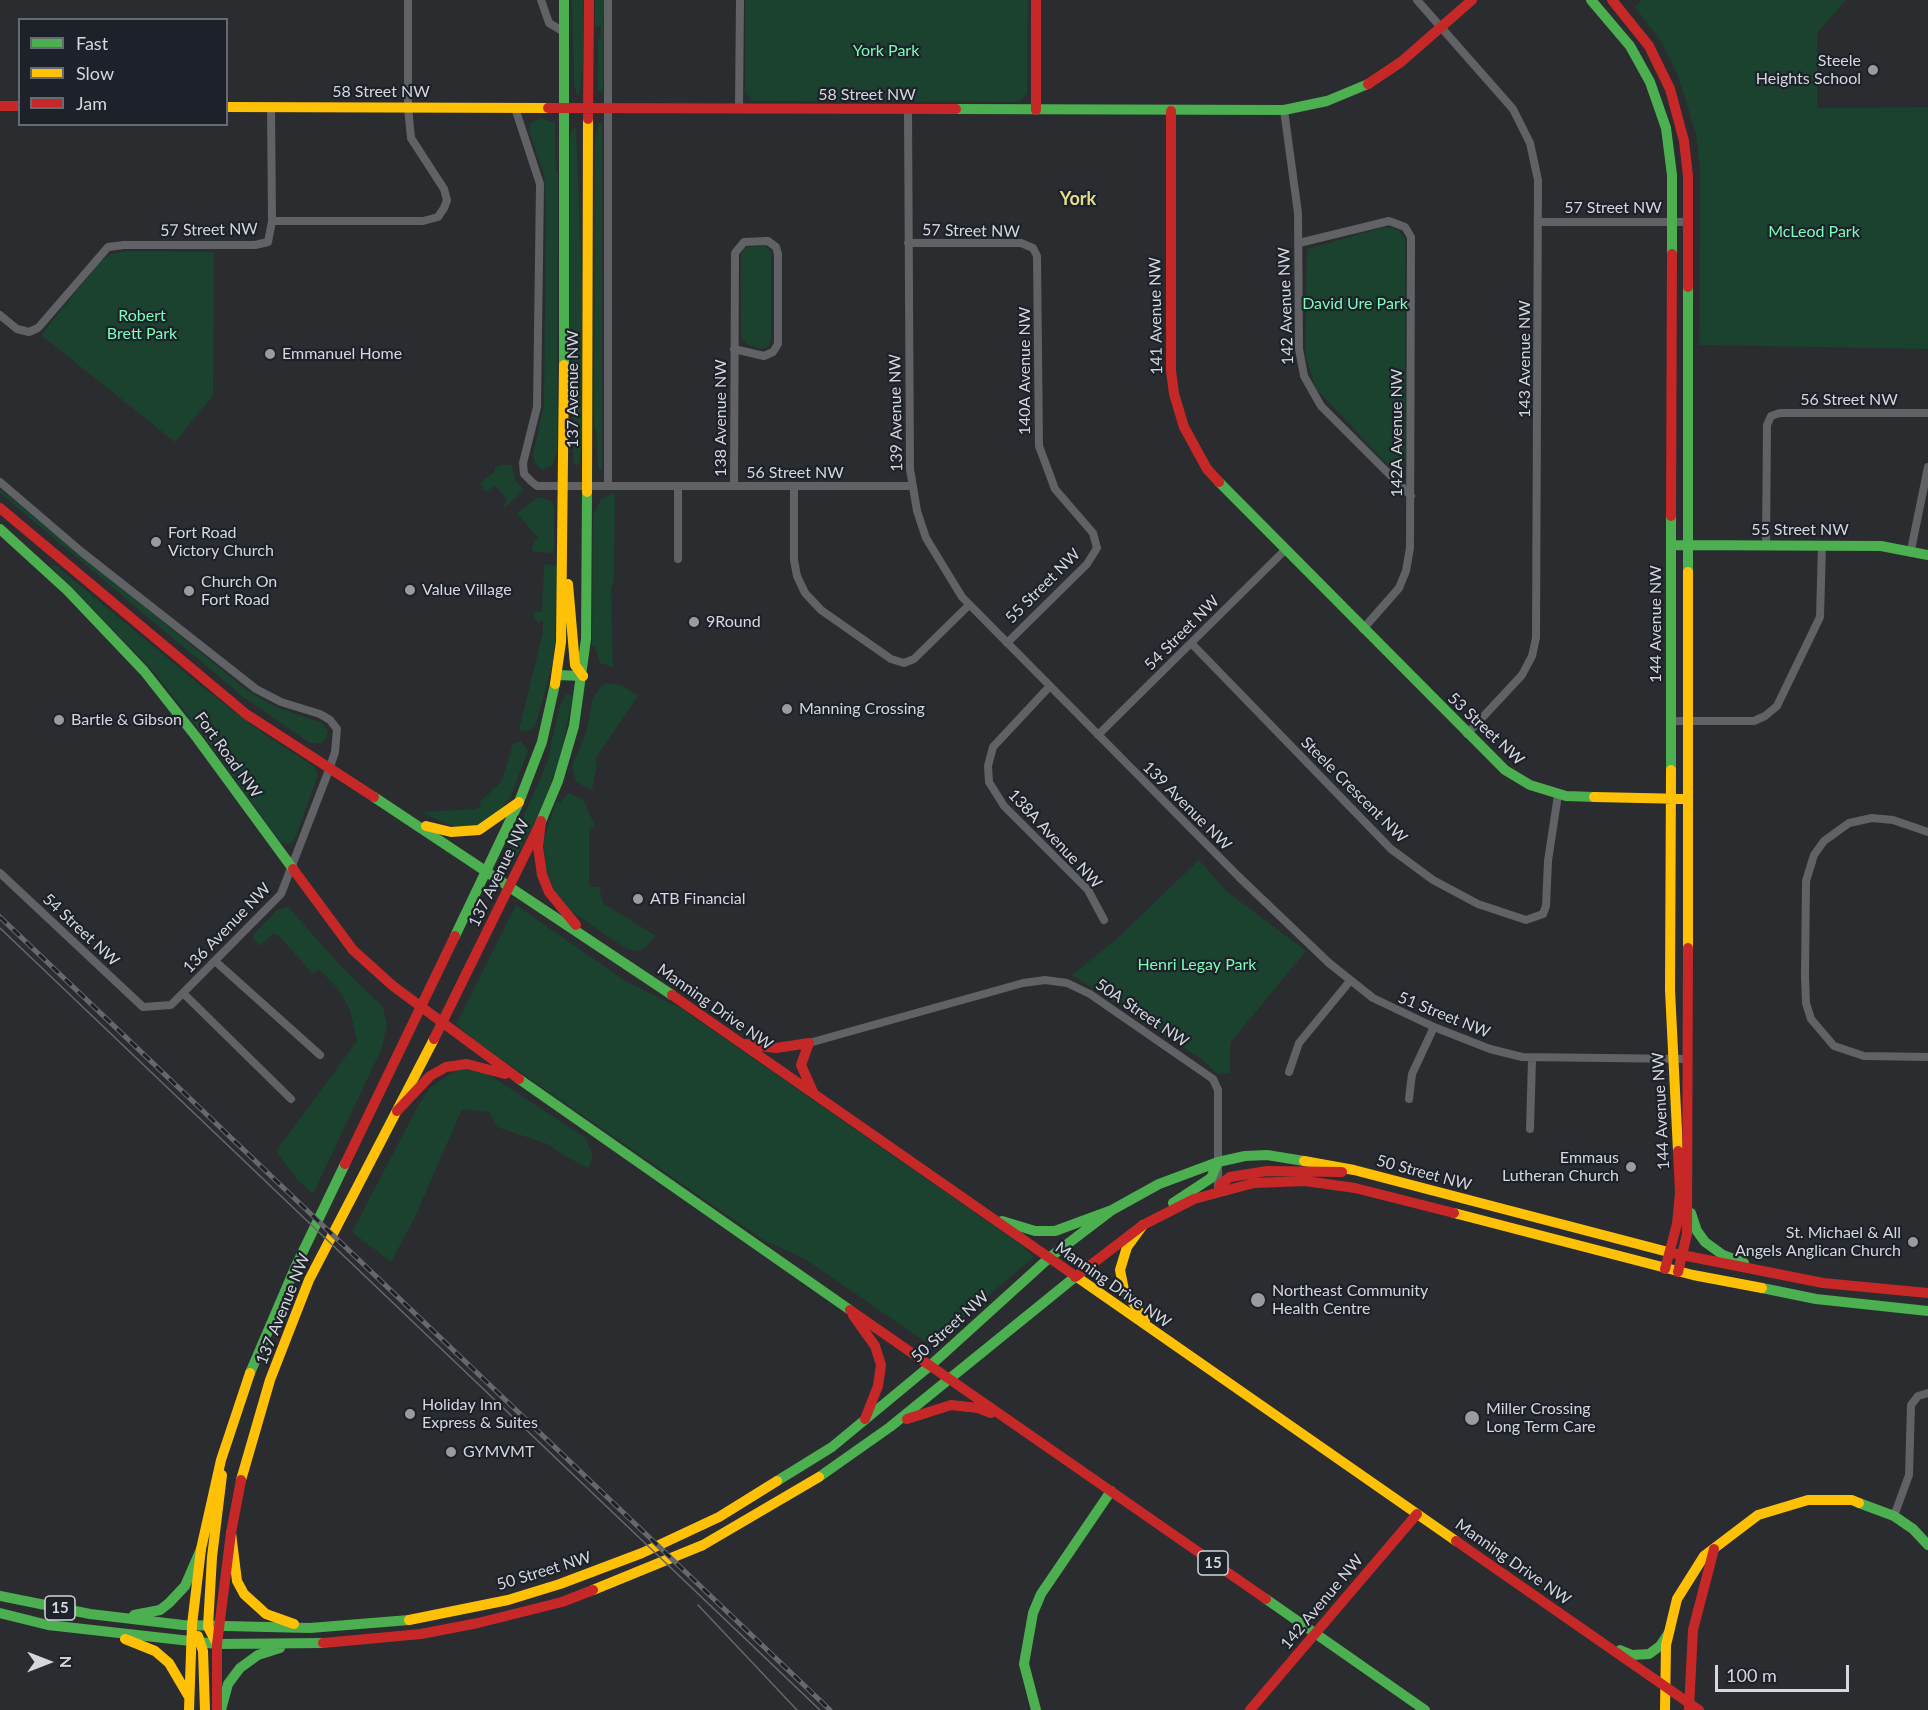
<!DOCTYPE html>
<html>
<head>
<meta charset="utf-8">
<style>
	body { margin:0 }
	#map { position:relative; width:1928px; height:1710px; overflow:hidden; background:#2a2c30; font-family:Lato,sans-serif }
	canvas { display:block }
	.legend { position:absolute; left:18px; top:18px; width:210px; height:108px; box-sizing:border-box; background:#1d2129; border:2px solid #666a71; margin:0; padding:8px 10px; list-style:none; font-size:18px; color:#d4d7dc }
	.legend li { display:flex; align-items:center; gap:12px; height:30px }
	.legend b { width:30px; border:2px solid #666a71 }
	.north { position:absolute; left:18px; top:1632px; width:60px; height:60px; -webkit-text-stroke:4px #1d2129; paint-order:stroke; rotate:90deg; font-size:16px; font-weight:700; line-height:24px; text-align:center; color:#d4d7dc }
	.north::after { content:''; display:block; margin:auto; width:21px; height:27px; background:#d4d7dc; clip-path:polygon(50% 0,100% 100%,50% 72%,0 100%) }
	.scale { position:absolute; left:1715px; top:1665px; width:134px; height:27px; box-sizing:border-box; border:3px solid #d4d7dc; border-top:0; padding-left:8px; font-size:18px; line-height:21px; white-space:nowrap; color:#d4d7dc; -webkit-text-stroke:4px #1d2129; paint-order:stroke }
</style>
</head>
<body>
<div id="map">
<canvas width="1928" height="1710"></canvas>
<ul class="legend">
<li><b style="height:8px;background:#4caf50"></b>Fast</li>
<li><b style="height:8px;background:#ffc107"></b>Slow</li>
<li><b style="height:8px;background:#c62828"></b>Jam</li>
</ul>
<div class="north">N</div>
<div class="scale">100 m</div>
</div>
<script>
const c = document.querySelector('canvas').getContext('2d');
c.lineJoin = 'round';
function fillPath(path, color) { c.fillStyle = color; c.fill(path, 'evenodd'); }
const shape = rows => new Path2D(rows.map(r => 'M' + r).join(''));
function trace(path, color, width, dash) { c.strokeStyle = color; c.lineWidth = width; c.lineCap = dash ? 'butt' : 'round'; c.setLineDash(dash || []); c.stroke(path); }
function label(font, color, halo, rows, align = 'center') {
  c.font = font + ' Lato,sans-serif'; c.lineWidth = 4.5; c.setLineDash([]); c.textBaseline = 'middle'; c.strokeStyle = halo; c.fillStyle = color; for (const [text, x, y, turn = 0] of rows) {
    c.save(); c.translate(x, y); c.rotate((+turn || 0) * Math.PI / 180); c.textAlign = isNaN(turn) ? turn : align; if (halo) c.strokeText(text, 0, 0); c.fillText(text, 0, 0); c.restore();
  }
}
const green = shape([
	[572,0,583,0,583,61,579,95,576,93,574,82],
	[595,0,604,0,603,92,598,90,598,39,600,39,601,27,595,26],
	[745,0,1028,0,1027,93,1019,102,752,101,745,92],
	[1642,0,1846,0,1817,33,1817,108,1928,107,1928,349,1699,345,1700,169,1696,134,1678,76,1660,40,1635,7],
	[541,118,555,123,556,172,558,172,557,452,552,466,542,470,534,462,533,455,544,404,546,206,544,175,529,130,530,123],
	[602,122,602,470,598,470,596,428,594,428,595,139,599,123],
	[576,127,582,284,582,444,579,464,576,466,573,461,574,385,569,322,570,140,572,129],
	[1386,227,1398,230,1405,239,1405,459,1402,465,1395,468,1388,465,1316,389,1305,354,1307,249],
	[765,246,771,251,771,339,769,346,761,349,746,344,741,337,741,255,743,249,748,247],
	[129,251,214,252,213,395,175,442,41,335,100,262,110,254],
	[503,465,512,465,515,480,524,490,504,508,503,505,508,501,495,485,486,492,480,483,495,471,495,467],
	[0,489,247,690,276,707,322,723,328,732,326,739,321,743,310,743,243,697,0,493],
	[615,493,614,578,611,590,613,667,600,663,595,647,592,646,593,515,601,499],
	[538,497,551,501,554,506,554,551,551,553,532,551,533,543,538,538,517,513],
	[54,564,205,689,264,734,315,767,318,775,294,841,289,844,280,842,202,733,152,670,52,567],
	[544,564,557,566,555,640,553,662,535,727,526,731,519,730,543,632,543,620,538,623,534,617,534,612,542,612],
	[607,683,622,685,638,696,595,759,597,765,592,790,576,782,572,766,586,733,593,698,602,685],
	[566,694,573,696,559,762,538,816,510,868,503,863,547,763,559,708],
	[521,741,528,751,511,796,501,810,482,825,458,829,421,812,477,809,481,805,480,802,501,782,513,744],
	[568,793,583,799,595,826,589,828,589,887,599,887,603,903,656,936,642,950,634,951,623,947,570,910,553,888,545,869,544,839,556,802,560,803],
	[1199,860,1226,891,1306,951,1230,1043,1230,1073,1218,1074,1201,1059,1072,975,1112,943],
	[516,905,627,982,682,1009,1020,1244,1034,1257,930,1345,805,1259,765,1241,478,1043,456,1024],
	[288,907,342,967,383,1007,387,1024,382,1048,313,1194,297,1180,276,1151,357,1041,350,1010,339,990,319,969,313,974,278,935,272,934,261,946,255,941,253,935,278,909],
	[459,1068,488,1074,586,1138,593,1158,588,1168,563,1155,548,1144,497,1127,489,1112,462,1109,415,1217,391,1262,352,1232,419,1104,430,1088]
]);
const street = shape([
	[541,0,549,23,564,32],
	[1417,0,1513,109,1530,143,1538,180,1536,638,1532,656,1522,675,1467,734],
	[515,108,540,184,537,407,523,463,524,474,532,482,537,486,912,486],
	[739,109,740,0],
	[908,110,910,469,917,511,926,538,962,597,1239,877,1329,963,1373,998,1434,1027,1490,1049,1522,1057,1687,1059],
	[1284,110,1298,213,1299,349,1304,376,1321,406,1411,496],
	[272,221,423,221,438,217,444,208,447,200,444,189,411,138,408,107,408,0],
	[1539,222,1687,222],
	[908,243,1021,243,1033,248,1037,256,1039,446,1055,489,1093,533,1097,548,1087,564,1007,643],
	[1299,243,1389,221,1405,227,1411,237,1410,548,1406,571,1399,588,1363,629],
	[0,315,17,329,29,332,38,328,108,247,124,245,255,245,268,242,272,221,271,107],
	[0,482,83,553,256,689,281,702,320,714,330,720,337,729,335,752,329,770,281,894,171,1005,143,1007,0,873],
	[608,485,608,0],
	[734,486,735,258,735,253,744,242,768,241,776,247,778,254,778,344,773,352,764,356,734,349],
	[794,487,794,560,797,576,805,593,821,610,891,659,904,663,914,659,969,605],
	[1766,545,1767,425,1771,416,1780,413,1928,413],
	[1911,550,1928,467],
	[678,559,678,486],
	[1192,644,1391,849,1433,880,1478,904,1526,920,1543,914,1546,906,1548,861,1558,795],
	[1050,686,993,747,988,766,989,782,1004,806,1088,890,1104,920],
	[1671,721,1754,721,1765,716,1777,706,1820,617,1822,545],
	[1098,735,1285,550],
	[1928,832,1893,820,1872,818,1849,823,1824,841,1814,855,1806,881,1805,976,1806,1003,1811,1019,1834,1046,1864,1056,1928,1057],
	[215,961,320,1055],
	[184,994,291,1099],
	[809,1043,1023,983,1045,980,1067,983,1090,994,1213,1079,1218,1090,1218,1190],
	[1289,1072,1299,1043,1350,981],
	[1409,1099,1412,1074,1434,1027],
	[1530,1129,1532,1059],
	[1894,1516,1909,1475,1911,1405,1918,1396,1928,1393]
]);
const fast = shape([
	[564,0,564,365],
	[1591,0,1630,46,1650,82,1666,128,1672,175,1672,254],
	[956,109,1284,110,1327,101,1368,84],
	[1688,287,1688,572],
	[1219,482,1505,770,1530,785,1566,796,1594,797],
	[0,529,67,590,144,671,197,738,293,869],
	[1671,545,1881,546,1928,555],
	[557,675,583,676],
	[1671,770,1671,516],
	[374,797,672,995],
	[540,824,558,781,574,726,586,639,587,492],
	[455,936,519,802,542,742,555,684],
	[519,1079,850,1310],
	[1173,1203,1211,1178,1218,1162],
	[1691,1213,1697,1231,1705,1242,1723,1255,1744,1263],
	[1002,1221,1035,1231,1055,1231,1112,1210],
	[1049,1258,1112,1210,1159,1184,1218,1162,1245,1156,1267,1155,1304,1161],
	[1762,1288,1816,1299,1928,1311],
	[250,1373,295,1268,345,1164],
	[819,1477,890,1427,1075,1277],
	[777,1481,832,1447,931,1365,1049,1258],
	[1859,1503,1894,1516,1913,1529,1928,1545],
	[0,1596,90,1614,183,1625,310,1628,409,1620],
	[1266,1599,1425,1710],
	[0,1613,48,1625,217,1644,323,1643],
	[134,1615,160,1610,169,1603,185,1586,201,1549],
	[1620,1650,1632,1655,1649,1654,1660,1646,1668,1634],
	[221,1710,228,1684,240,1668,258,1655,280,1648],
	[1036,1710,1024,1664,1033,1613,1041,1594,1111,1491]
]);
const slow = shape([
	[226,107,548,108],
	[587,492,588,119],
	[1688,572,1688,948],
	[568,584,575,665,583,676],
	[555,684,561,642,564,365],
	[1671,770,1670,990,1678,1151],
	[1594,797,1687,799],
	[426,826,451,832,479,830,519,802],
	[1304,1161,1354,1170,1672,1253],
	[1454,1213,1693,1275,1762,1288],
	[1143,1225,1127,1247,1120,1270,1124,1290,1145,1320],
	[1074,1275,1456,1541],
	[241,1480,270,1380,309,1280,434,1039],
	[231,1533,237,1581,244,1594,266,1614,294,1624],
	[593,1590,703,1545,819,1477],
	[409,1620,508,1600,560,1584,642,1553,719,1517,777,1481],
	[198,1636,203,1651,205,1710],
	[125,1639,155,1651,169,1663,189,1697],
	[217,1644,208,1627,212,1557,222,1475],
	[189,1710,192,1625,201,1549,221,1460,250,1373],
	[1665,1710,1666,1645,1677,1599,1704,1556,1758,1515,1808,1500,1852,1500,1859,1503]
]);
const jam = shape([
	[1036,0,1036,110],
	[1612,0,1649,46,1670,89,1684,141,1688,176,1688,287],
	[1368,84,1401,62,1472,0],
	[0,106,20,106],
	[548,108,956,109],
	[1171,111,1171,371,1174,394,1184,427,1207,469,1219,482],
	[588,119,589,0],
	[0,508,246,714,374,797],
	[1671,516,1672,254],
	[541,821,538,847,542,875,549,892,576,925],
	[293,869,353,950,393,986,519,1079],
	[672,995,1074,1275],
	[434,1039,540,824],
	[746,1044,776,1048,809,1043,801,1065,813,1092],
	[397,1111,430,1076,446,1067,467,1064,505,1074],
	[345,1164,455,936],
	[1218,1191,1221,1184,1230,1177,1267,1171,1342,1172],
	[1672,1253,1823,1283,1928,1293],
	[1665,1269,1677,1224,1680,1193,1678,1151],
	[1678,1272,1687,1234,1688,948],
	[1075,1277,1143,1225,1194,1199,1254,1183,1305,1181,1355,1188,1454,1213],
	[850,1310,1266,1599],
	[853,1315,875,1346,881,1365,878,1386,865,1419],
	[907,1419,951,1405,978,1408,991,1413],
	[1456,1541,1699,1710],
	[323,1643,421,1634,478,1623,562,1602,593,1590],
	[1689,1708,1693,1630,1714,1549],
	[217,1710,217,1644,231,1533,241,1480],
	[1250,1710,1417,1514]
]);
const tram = shape([
	[0,928,820,1710],
	[698,1605,797,1710]
]);
const rail = shape([
	[0,917,830,1710]
]);
const markers = [
	[1873,70,6,"#989ba0"],
	[270,354,6,"#989ba0"],
	[156,542,6,"#989ba0"],
	[410,590,6,"#989ba0"],
	[189,591,6,"#989ba0"],
	[694,622,6,"#989ba0"],
	[787,709,6,"#989ba0"],
	[59,720,6,"#989ba0"],
	[638,899,6,"#989ba0"],
	[1631,1167,6,"#989ba0"],
	[1913,1242,6,"#989ba0"],
	[1258,1300,8,"#989ba0"],
	[410,1414,6,"#989ba0"],
	[1472,1418,8,"#989ba0"],
	[451,1452,6,"#989ba0"]
];
const shields = [
	[1213,1563,30],
	[60,1608,30]
];
const shieldNames = [
	["15",1213,1563],
	["15",60,1608]
];
const parkNames = [
	["York Park",886,51],
	["McLeod Park",1814,232],
	["David Ure Park",1355,304],
	["Robert",142,316],
	["Brett Park",142,334],
	["Henri Legay Park",1197,965]
];
const poiNames = [
	["Steele",1861,61,"right"],
	["Heights School",1861,79,"right"],
	["Emmanuel Home",282,354],
	["Fort Road",168,533],
	["Victory Church",168,551],
	["Church On",201,582],
	["Fort Road",201,600],
	["Value Village",422,590],
	["9Round",706,622],
	["Manning Crossing",799,709],
	["Bartle & Gibson",71,720],
	["ATB Financial",650,899],
	["Emmaus",1619,1158,"right"],
	["Lutheran Church",1619,1176,"right"],
	["St. Michael & All",1901,1233,"right"],
	["Angels Anglican Church",1901,1251,"right"],
	["Northeast Community",1272,1291],
	["Health Centre",1272,1309],
	["Holiday Inn",422,1405],
	["Express & Suites",422,1423],
	["Miller Crossing",1486,1409],
	["Long Term Care",1486,1427],
	["GYMVMT",463,1452]
];
const streetNames = [
	["58 Street NW",381,92],
	["58 Street NW",867,95],
	["57 Street NW",1613,208],
	["57 Street NW",209,230,-1],
	["57 Street NW",971,231,1],
	["142 Avenue NW",1286,306,-92],
	["141 Avenue NW",1156,316,-91],
	["143 Avenue NW",1525,359,-90],
	["140A Avenue NW",1025,371,-90],
	["137 Avenue NW",573,389,-90],
	["56 Street NW",1849,400],
	["139 Avenue NW",896,413,-91],
	["138 Avenue NW",721,418,-90],
	["142A Avenue NW",1397,433,-90],
	["56 Street NW",795,473],
	["55 Street NW",1800,530],
	["55 Street NW",1043,586,-45],
	["144 Avenue NW",1656,624,-90],
	["54 Street NW",1182,633,-45],
	["53 Street NW",1486,729,43],
	["Fort Road NW",228,755,54],
	["Steele Crescent NW",1354,790,45],
	["139 Avenue NW",1187,806,45],
	["138A Avenue NW",1055,839,47],
	["137 Avenue NW",499,873,-64],
	["136 Avenue NW",227,928,-46],
	["54 Street NW",81,930,43],
	["Manning Drive NW",715,1007,35],
	["50A Street NW",1142,1013,34],
	["51 Street NW",1444,1015,22],
	["144 Avenue NW",1661,1111,-93],
	["50 Street NW",1424,1173,15],
	["Manning Drive NW",1113,1285,35],
	["137 Avenue NW",283,1309,-68],
	["50 Street NW",950,1327,-42],
	["Manning Drive NW",1513,1562,35],
	["50 Street NW",544,1571,-17],
	["142 Avenue NW",1322,1602,-50]
];
const neighbourhoodNames = [
	["York",1078,199]
];
fillPath(green, '#1a422e');
trace(street, '#606265', 8);
trace(fast, '#4caf50', 10);
trace(slow, '#ffc107', 10);
trace(jam, '#c62828', 10);
trace(tram, '#66686b', 1.5);
trace(rail, '#66686b', 5);
trace(rail, '#1d2129', 3, [9]);
for (const [x, y, r, color] of markers) { const dot = new Path2D(); dot.arc(x, y, r, 0, 2 * Math.PI); c.fillStyle = color; c.fill(dot); trace(dot, '#1d2129', 2); }
for (const [x, y, w] of shields) { const box = new Path2D(); box.roundRect(x - w / 2, y - 12, w, 24, 4.5); c.fillStyle = '#1d2129'; c.fill(box); trace(box, '#d4d7dc', 1.5); }
label('bold 15px', '#d4d7dc', null, shieldNames);
label('16px', '#7bfdb6', '#1d2129', parkNames);
label('16px', '#d4d7dc', '#1d2129', poiNames, 'left');
label('16px', '#d4d7dc', '#1d2129', streetNames);
label('bold 18px', '#e5dd8e', '#1d2129', neighbourhoodNames);
</script>
</body>
</html>
